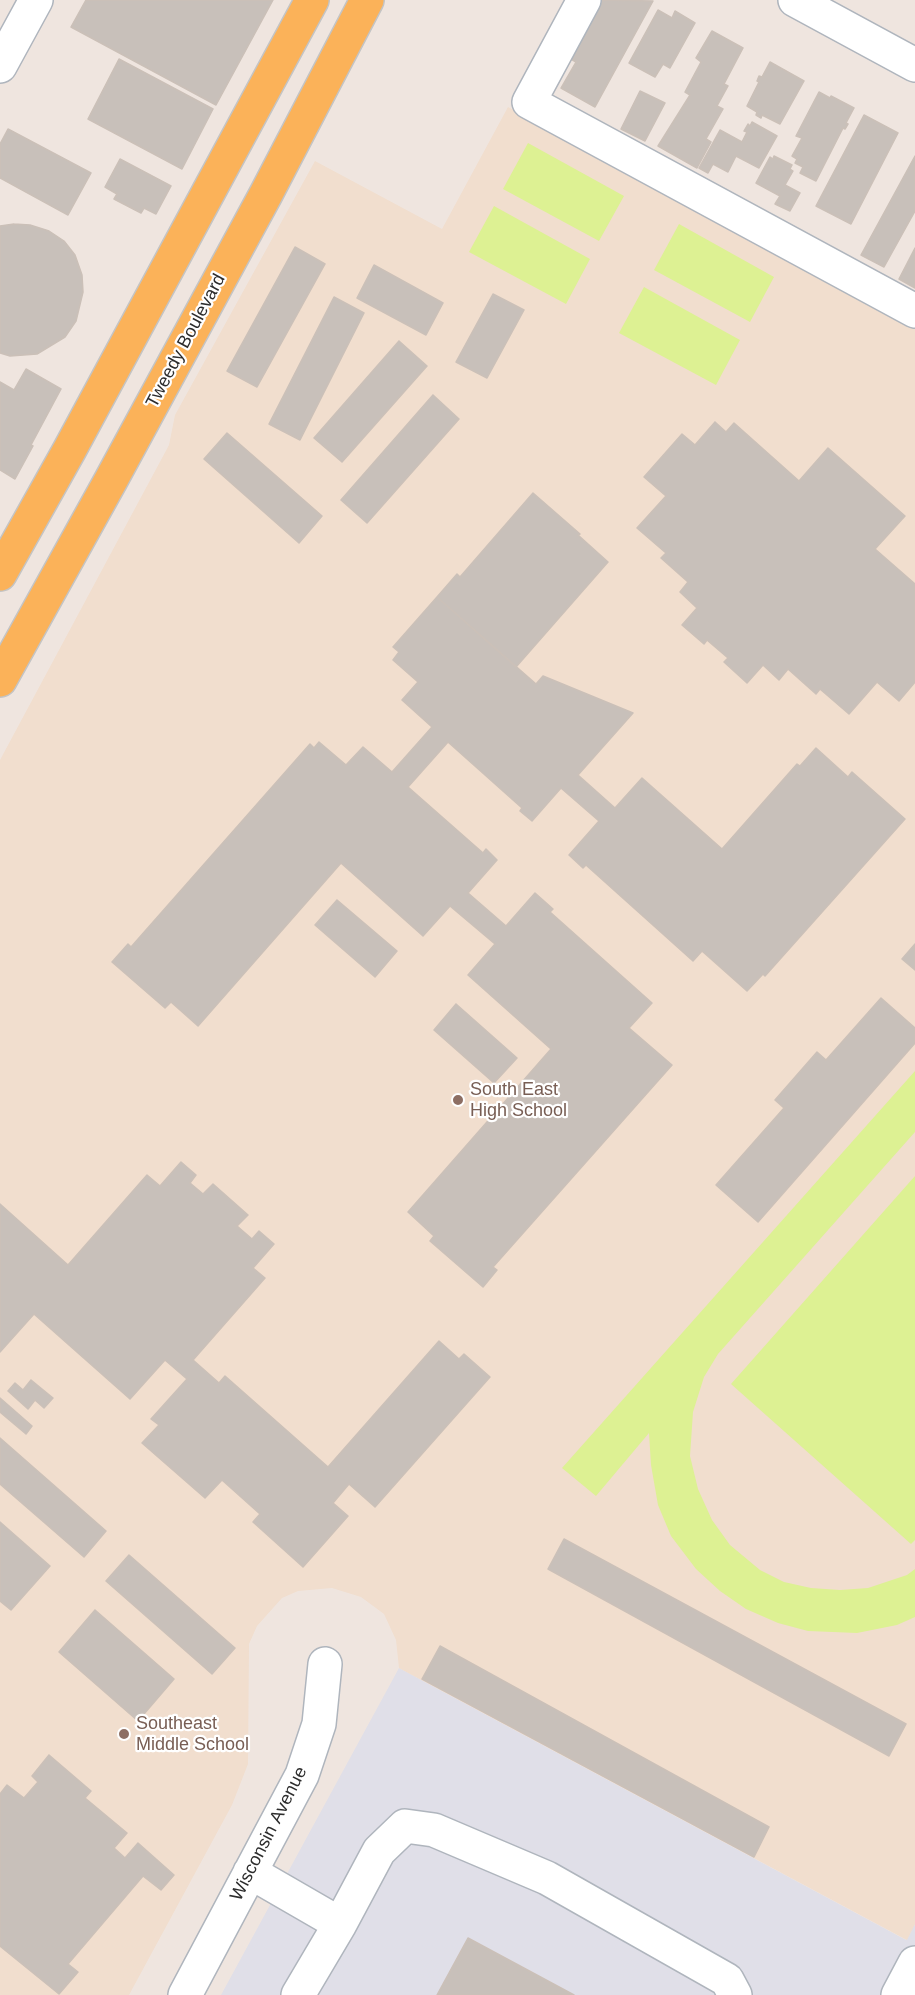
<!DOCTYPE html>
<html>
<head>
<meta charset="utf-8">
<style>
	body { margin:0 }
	canvas { display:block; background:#efe5df }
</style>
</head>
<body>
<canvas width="915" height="1995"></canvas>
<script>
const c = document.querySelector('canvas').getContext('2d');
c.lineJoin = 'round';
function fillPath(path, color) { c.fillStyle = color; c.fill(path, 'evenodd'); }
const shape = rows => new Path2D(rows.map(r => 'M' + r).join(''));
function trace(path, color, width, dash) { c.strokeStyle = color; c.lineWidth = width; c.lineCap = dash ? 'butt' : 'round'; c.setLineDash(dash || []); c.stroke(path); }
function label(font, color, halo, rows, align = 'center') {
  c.font = font + ' Helvetica,sans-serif'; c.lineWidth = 4.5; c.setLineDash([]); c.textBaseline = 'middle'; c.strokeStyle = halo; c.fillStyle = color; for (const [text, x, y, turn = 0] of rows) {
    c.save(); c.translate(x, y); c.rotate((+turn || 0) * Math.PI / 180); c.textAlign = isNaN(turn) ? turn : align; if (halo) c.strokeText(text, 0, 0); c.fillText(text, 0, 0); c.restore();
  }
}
const industrial = shape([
	[399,1668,906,1940,915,1924,915,1995,221,1995]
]);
const education = shape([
	[508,107,915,328,915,1924,907,1940,399,1668,396,1640,384,1614,361,1597,332,1588,298,1591,282,1598,257,1626,249,1644,248,1764,232,1805,129,1995,0,1995,0,760,169,445,175,415,315,161,442,229]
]);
const pitch = shape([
	[528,143,624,196,599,241,503,189],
	[494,206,590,259,566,304,469,252],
	[679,224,774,277,750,322,654,270],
	[644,287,740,340,716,385,619,333],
	[915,1071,915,1132,718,1354,704,1377,693,1412,690,1456,698,1489,712,1520,730,1545,760,1570,784,1582,811,1588,840,1590,868,1588,907,1575,915,1569,915,1617,897,1625,857,1633,808,1631,778,1623,746,1609,720,1591,696,1569,671,1536,658,1505,651,1465,649,1433,596,1496,562,1468],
	[915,1176,915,1540,911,1544,731,1384]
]);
const building = shape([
	[86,0,273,0,216,105,71,27,86,0],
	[601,0,653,1,595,107,561,88,576,62,569,58,601,0],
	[658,10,672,18,675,11,695,23,670,68,663,64,655,77,629,63,658,10],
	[712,31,743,48,724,84,728,86,717,106,723,109,706,139,711,142,697,168,658,146,690,95,685,92,701,62,696,58,712,31],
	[119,59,213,109,182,169,88,119,119,59],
	[770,62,804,81,780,124,762,115,761,118,756,115,757,112,747,106,759,82,757,81,759,76,762,77,770,62],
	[640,91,665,103,645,141,621,129,640,91],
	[819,92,830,98,831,96,854,108,846,123,848,124,845,129,843,128,816,181,800,173,803,167,795,163,797,159,792,156,802,138,796,136,819,92],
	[864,115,898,133,851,224,816,206,864,115],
	[752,122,777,136,759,168,736,156,728,172,713,164,708,173,699,168,720,130,742,142,747,132,744,131,748,124,750,126,752,122],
	[8,129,91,173,68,215,0,178,0,144,8,129],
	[774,156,792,165,790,169,793,171,785,185,800,193,790,211,775,204,780,196,756,183,770,157,773,159,774,156],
	[915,156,915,211,884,267,861,255,915,156],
	[120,159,171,186,156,214,144,208,141,213,114,199,117,194,105,187,120,159],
	[14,224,30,225,49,231,64,241,75,255,82,275,83,292,76,321,65,337,37,354,10,356,0,353,0,226,14,224],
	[295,247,325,264,257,387,227,371,295,247],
	[915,248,915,288,899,279,915,248],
	[374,265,443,303,426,335,357,298,374,265],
	[493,294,524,310,487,378,456,362,493,294],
	[334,297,364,313,300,440,269,424,334,297],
	[399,341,427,366,342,462,314,438,399,341],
	[26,369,61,389,31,445,33,446,15,479,0,470,0,382,14,390,26,369],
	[433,395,459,419,367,523,341,500,433,395],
	[715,422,726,432,734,423,799,481,828,448,905,516,875,549,915,584,915,682,899,701,877,682,849,714,820,689,816,694,788,669,779,680,763,665,747,683,724,662,728,658,707,640,704,644,682,625,697,608,680,592,688,582,661,558,666,553,637,528,666,496,644,477,682,434,695,445,715,422],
	[227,433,322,516,299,543,204,459,227,433],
	[533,493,580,534,578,535,608,562,516,667,437,597,457,574,460,577,533,493],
	[437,597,536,684,543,676,633,713,578,775,615,808,642,778,722,849,797,764,800,766,816,748,848,777,852,772,905,819,765,976,763,974,747,991,702,951,693,961,586,865,583,868,569,855,599,821,561,788,532,821,520,811,522,808,448,742,408,787,483,853,486,849,497,860,468,893,506,926,535,893,553,909,550,912,652,1003,629,1028,672,1065,493,1267,497,1270,483,1287,430,1241,434,1236,408,1212,551,1049,468,975,495,944,450,906,423,936,341,863,198,1026,171,1002,165,1008,112,962,128,944,131,947,310,744,314,748,319,742,346,765,363,747,392,772,432,727,402,700,418,682,393,660,399,652,393,647,437,597],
	[337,900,397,951,375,977,315,925,337,900],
	[915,944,915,970,902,959,915,944],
	[881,998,915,1028,915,1043,758,1222,716,1185,784,1108,775,1100,817,1052,826,1060,881,998],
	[456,1004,517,1058,494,1083,434,1030,456,1004],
	[181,1162,196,1175,190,1183,203,1194,213,1184,248,1215,237,1226,252,1239,259,1231,274,1244,253,1268,265,1278,193,1360,219,1383,225,1376,328,1467,439,1341,459,1359,464,1354,490,1377,375,1507,349,1484,333,1503,348,1516,303,1567,253,1522,260,1514,222,1480,205,1498,142,1443,159,1425,151,1419,187,1379,165,1360,130,1399,34,1314,0,1352,0,1204,68,1265,147,1175,160,1186,181,1162],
	[31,1380,53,1398,44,1408,35,1400,28,1409,8,1391,15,1383,23,1390,31,1380],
	[0,1398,32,1426,26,1434,0,1412,0,1398],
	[0,1438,106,1531,84,1557,0,1484,0,1438],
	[0,1522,50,1566,11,1610,0,1601,0,1522],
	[564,1539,906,1724,889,1756,548,1569,564,1539],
	[129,1555,235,1648,212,1674,106,1581,129,1555],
	[95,1610,174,1679,138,1721,59,1652,95,1610],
	[440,1646,769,1827,754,1857,422,1679,440,1646],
	[49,1755,91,1791,85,1798,127,1833,114,1848,125,1858,138,1843,174,1875,161,1890,143,1876,68,1964,78,1972,59,1994,0,1946,0,1794,7,1785,24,1798,38,1782,32,1776,49,1755],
	[468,1938,574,1995,437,1995,468,1938]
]);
const minor = shape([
	[584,0,529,102,915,311],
	[795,0,915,65],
	[0,66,36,0],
	[250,1872,340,1924],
	[185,1995,302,1775,319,1724,325,1664],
	[298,1995,340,1924,379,1851,405,1826,434,1830,547,1878,727,1980,735,1995],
	[898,1995,915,1963]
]);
const major = shape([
	[0,574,70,449,312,0],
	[0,680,111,480,266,194,367,0]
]);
const markers = [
	[458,1100,6,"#8d6e63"],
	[124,1734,6,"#8d6e63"]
];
const streetNames = [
	["Tweedy Boulevard",186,341,-62],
	["Wisconsin Avenue",269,1834,-63]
];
const educationNames = [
	["South East",470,1090],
	["High School",470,1111],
	["Southeast",136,1724],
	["Middle School",136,1745]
];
fillPath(industrial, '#e0dfe8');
fillPath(education, '#f1dece');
fillPath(pitch, '#ddf193');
fillPath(building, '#c8c0ba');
trace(building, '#cbc0b8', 1.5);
trace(minor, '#afb5bd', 36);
trace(major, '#c4c4c4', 36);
trace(minor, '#fff', 33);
trace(major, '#fbb259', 33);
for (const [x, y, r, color] of markers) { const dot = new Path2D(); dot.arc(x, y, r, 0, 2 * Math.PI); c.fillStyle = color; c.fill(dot); trace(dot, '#fff', 2); }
label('18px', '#2d2d2d', '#fff', streetNames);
label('18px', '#785e54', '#fff', educationNames, 'left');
</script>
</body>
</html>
